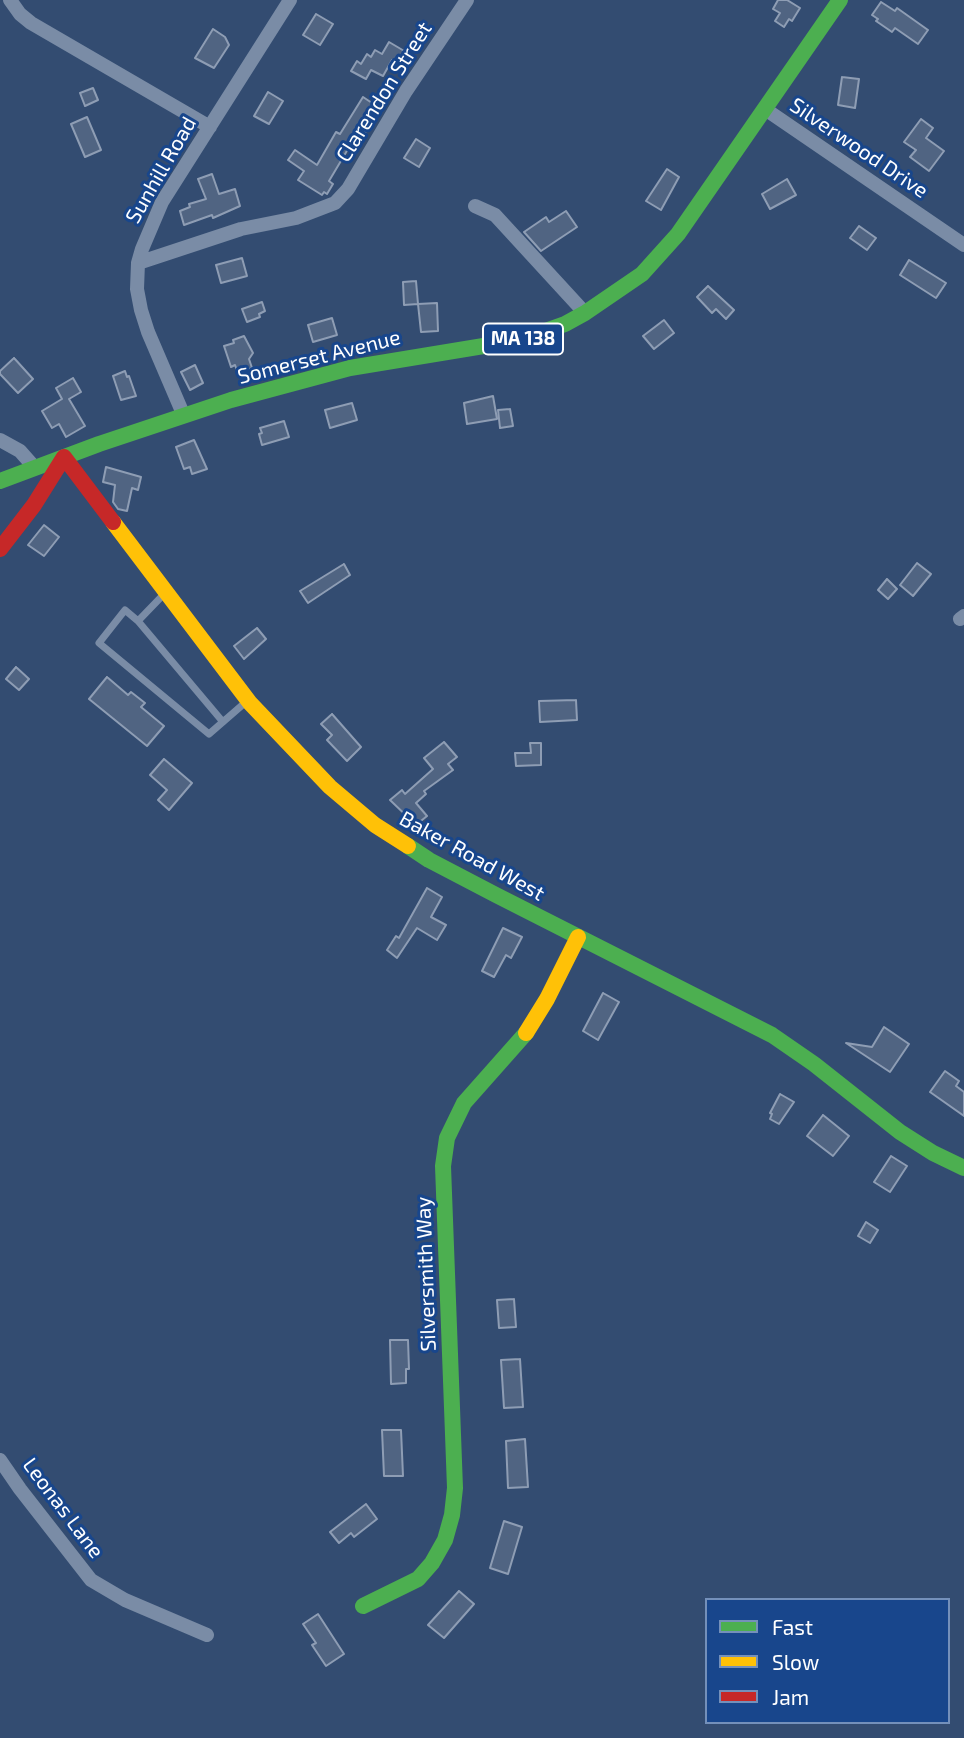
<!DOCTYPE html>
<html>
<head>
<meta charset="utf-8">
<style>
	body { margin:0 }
	#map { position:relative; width:964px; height:1738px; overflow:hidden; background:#334c71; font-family:"Exo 2",sans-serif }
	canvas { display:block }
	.legend { position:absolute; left:705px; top:1598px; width:245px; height:126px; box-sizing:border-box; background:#18468c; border:2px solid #7490ba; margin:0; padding:9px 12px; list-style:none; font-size:21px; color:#fff }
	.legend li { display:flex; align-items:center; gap:14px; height:35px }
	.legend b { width:35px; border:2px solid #7490ba }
</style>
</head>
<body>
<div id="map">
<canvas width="964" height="1738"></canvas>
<ul class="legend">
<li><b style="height:9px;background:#4caf50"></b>Fast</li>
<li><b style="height:9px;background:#ffc107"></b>Slow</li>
<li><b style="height:9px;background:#c62828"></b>Jam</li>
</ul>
</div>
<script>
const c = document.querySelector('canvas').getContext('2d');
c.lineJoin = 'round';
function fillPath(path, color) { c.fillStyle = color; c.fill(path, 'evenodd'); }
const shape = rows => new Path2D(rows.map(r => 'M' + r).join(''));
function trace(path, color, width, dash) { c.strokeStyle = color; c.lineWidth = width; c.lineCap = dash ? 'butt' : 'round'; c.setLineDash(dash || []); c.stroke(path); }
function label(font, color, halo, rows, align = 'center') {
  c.font = font + ' "Exo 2",sans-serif'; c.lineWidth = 6; c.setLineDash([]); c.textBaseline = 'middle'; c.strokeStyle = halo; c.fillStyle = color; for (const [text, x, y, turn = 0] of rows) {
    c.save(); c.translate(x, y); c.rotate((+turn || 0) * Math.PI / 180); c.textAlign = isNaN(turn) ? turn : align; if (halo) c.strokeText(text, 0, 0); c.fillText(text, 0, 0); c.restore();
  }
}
const building = shape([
	[778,0,787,0,800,8,792,21,789,19,784,27,775,21,780,13,773,9,778,0],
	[881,2,895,11,897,8,928,30,918,44,895,28,892,32,876,21,878,19,872,15,881,2],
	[316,14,333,24,320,45,303,35,316,14],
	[213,29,225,37,229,45,214,68,195,58,213,29],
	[389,42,411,55,404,67,392,60,383,76,371,70,366,79,351,71,357,61,361,64,367,54,371,57,375,50,382,54,389,42],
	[842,77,859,79,855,108,838,105,842,77],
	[93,88,98,100,85,106,80,93,93,88],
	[268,92,283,101,269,124,254,116,268,92],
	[363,97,381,109,356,146,351,144,329,181,333,184,327,194,324,192,322,195,298,180,304,171,288,160,295,150,317,165,336,132,340,134,363,97],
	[87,117,101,150,85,157,71,124,87,117],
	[921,119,933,128,926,138,944,151,929,171,910,157,916,150,904,142,921,119],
	[416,139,430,148,419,167,404,158,416,139],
	[667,169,679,177,661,210,646,201,667,169],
	[212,174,219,194,235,189,240,206,213,218,212,215,184,225,180,211,190,207,189,204,206,199,198,179,212,174],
	[787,179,796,195,770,209,762,194,787,179],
	[566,211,577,227,541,251,524,232,546,217,549,222,566,211],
	[859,226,876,238,867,250,850,238,859,226],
	[242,258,247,276,221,283,216,265,242,258],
	[909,260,946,283,936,298,900,275,909,260],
	[416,281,418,304,404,305,403,282,416,281],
	[708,286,734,310,726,319,716,309,712,313,697,297,708,286],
	[262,302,265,311,259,314,260,317,247,322,242,309,262,302],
	[437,303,438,331,421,332,418,304,437,303],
	[332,318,337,335,313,342,308,325,332,318],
	[664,320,674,333,654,349,643,336,664,320],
	[244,336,253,353,249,359,252,368,238,373,235,365,231,367,224,346,234,343,233,340,244,336],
	[14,358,33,379,18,393,0,374,0,371,14,358],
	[195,365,203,383,190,390,181,372,195,365],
	[125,371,127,377,129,376,136,396,121,400,113,376,125,371],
	[73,378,81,392,69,399,85,426,66,437,59,424,52,428,42,411,62,399,56,388,73,378],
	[493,396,497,419,467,424,464,403,493,396],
	[352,403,357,420,330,428,325,410,352,403],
	[510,409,513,426,500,428,498,410,510,409],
	[284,421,289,437,262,445,259,434,262,433,260,428,284,421],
	[194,440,207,469,192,474,190,467,184,469,176,447,194,440],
	[106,467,141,477,138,490,132,488,127,511,118,509,113,502,115,485,103,482,106,467],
	[44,525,59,537,44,556,28,545,44,525],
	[917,563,931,574,913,596,900,585,917,563],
	[344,564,350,575,308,603,300,591,344,564],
	[887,579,897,589,888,599,878,590,887,579],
	[257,628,266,639,244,659,234,646,257,628],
	[16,667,29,679,19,690,6,679,16,667],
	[107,677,128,695,131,692,145,703,141,707,164,726,147,746,89,699,107,677],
	[576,700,577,720,540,722,539,701,576,700],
	[332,714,361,747,347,761,327,740,332,735,321,724,332,714],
	[444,742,457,757,448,764,453,770,424,791,426,794,416,803,427,816,416,825,390,800,402,790,405,794,433,769,424,758,444,742],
	[530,743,541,743,541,765,516,766,515,753,531,753,530,743],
	[164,759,192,783,169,810,158,800,167,790,150,775,164,759],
	[427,888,442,897,431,917,446,925,437,940,417,928,397,958,387,950,396,936,399,938,427,888],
	[503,928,522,937,511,958,506,955,494,977,482,971,503,928],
	[603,993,619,1002,598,1040,583,1031,603,993],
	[884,1027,909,1044,890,1072,846,1043,872,1047,884,1027],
	[945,1071,959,1081,956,1086,964,1092,964,1116,930,1092,945,1071],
	[780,1094,794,1102,779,1124,770,1119,772,1114,770,1113,780,1094],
	[823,1115,849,1136,833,1156,807,1136,823,1115],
	[891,1156,907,1166,890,1192,874,1182,891,1156],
	[866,1222,878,1230,870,1243,858,1236,866,1222],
	[514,1299,516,1327,499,1328,497,1300,514,1299],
	[390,1340,408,1340,409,1369,406,1369,406,1383,391,1384,390,1340],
	[520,1359,523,1407,504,1408,501,1360,520,1359],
	[382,1430,401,1430,403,1476,384,1476,382,1430],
	[525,1439,528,1487,508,1488,506,1441,525,1439],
	[366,1504,377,1519,354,1537,351,1533,339,1543,330,1532,366,1504],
	[504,1521,522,1527,508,1574,490,1568,504,1521],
	[459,1591,474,1604,444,1638,428,1625,459,1591],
	[318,1614,344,1654,326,1666,312,1645,316,1643,303,1624,318,1614]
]);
const lane = shape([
	[166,592,138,621,125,610,99,643,209,734,247,701],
	[138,621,223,722]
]);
const street = shape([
	[10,0,20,14,31,23,210,127],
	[765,109,964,245],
	[475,206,495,215,585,313],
	[138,263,241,229,296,218,335,203,348,189,406,91,467,0],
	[184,416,148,332,141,310,137,289,138,263,142,249,162,202,290,0],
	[0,440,20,451,35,468],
	[960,619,964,616],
	[0,1460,20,1489,91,1580,125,1600,207,1635]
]);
const fast = shape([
	[0,481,99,444,231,400,350,368,520,340,565,324,585,313,642,274,678,234,840,0],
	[408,846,429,860,496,895,772,1035,814,1064,900,1132,933,1153,964,1168],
	[363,1606,418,1579,432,1563,445,1540,452,1515,455,1488,443,1166,447,1138,464,1103,526,1033]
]);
const slow = shape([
	[113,522,250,703,330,787,375,825,408,846],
	[526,1033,547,999,578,937]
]);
const jam = shape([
	[0,549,34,505,64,457,113,522]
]);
const shields = [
	[523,339,80]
];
const shieldNames = [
	["MA 138",523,339]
];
const streetNames = [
	["Clarendon Street",384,92,-58],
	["Silverwood Drive",859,148,34],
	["Sunhill Road",161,170,-60],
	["Somerset Avenue",319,357,-14],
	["Baker Road West",472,856,29],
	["Silversmith Way",426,1274,-92],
	["Leonas Lane",63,1508,53]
];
fillPath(building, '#506482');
trace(building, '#8e9db4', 2);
trace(lane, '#7a8ca6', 7);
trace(street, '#7a8ca6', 14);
trace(fast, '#4caf50', 16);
trace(slow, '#ffc107', 16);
trace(jam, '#c62828', 16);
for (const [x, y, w] of shields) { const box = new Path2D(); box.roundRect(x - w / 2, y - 15.5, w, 31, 5); c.fillStyle = '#18468c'; c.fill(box); trace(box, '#fff', 2); }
label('bold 19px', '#fff', null, shieldNames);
label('21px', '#fff', '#18468c', streetNames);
</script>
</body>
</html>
